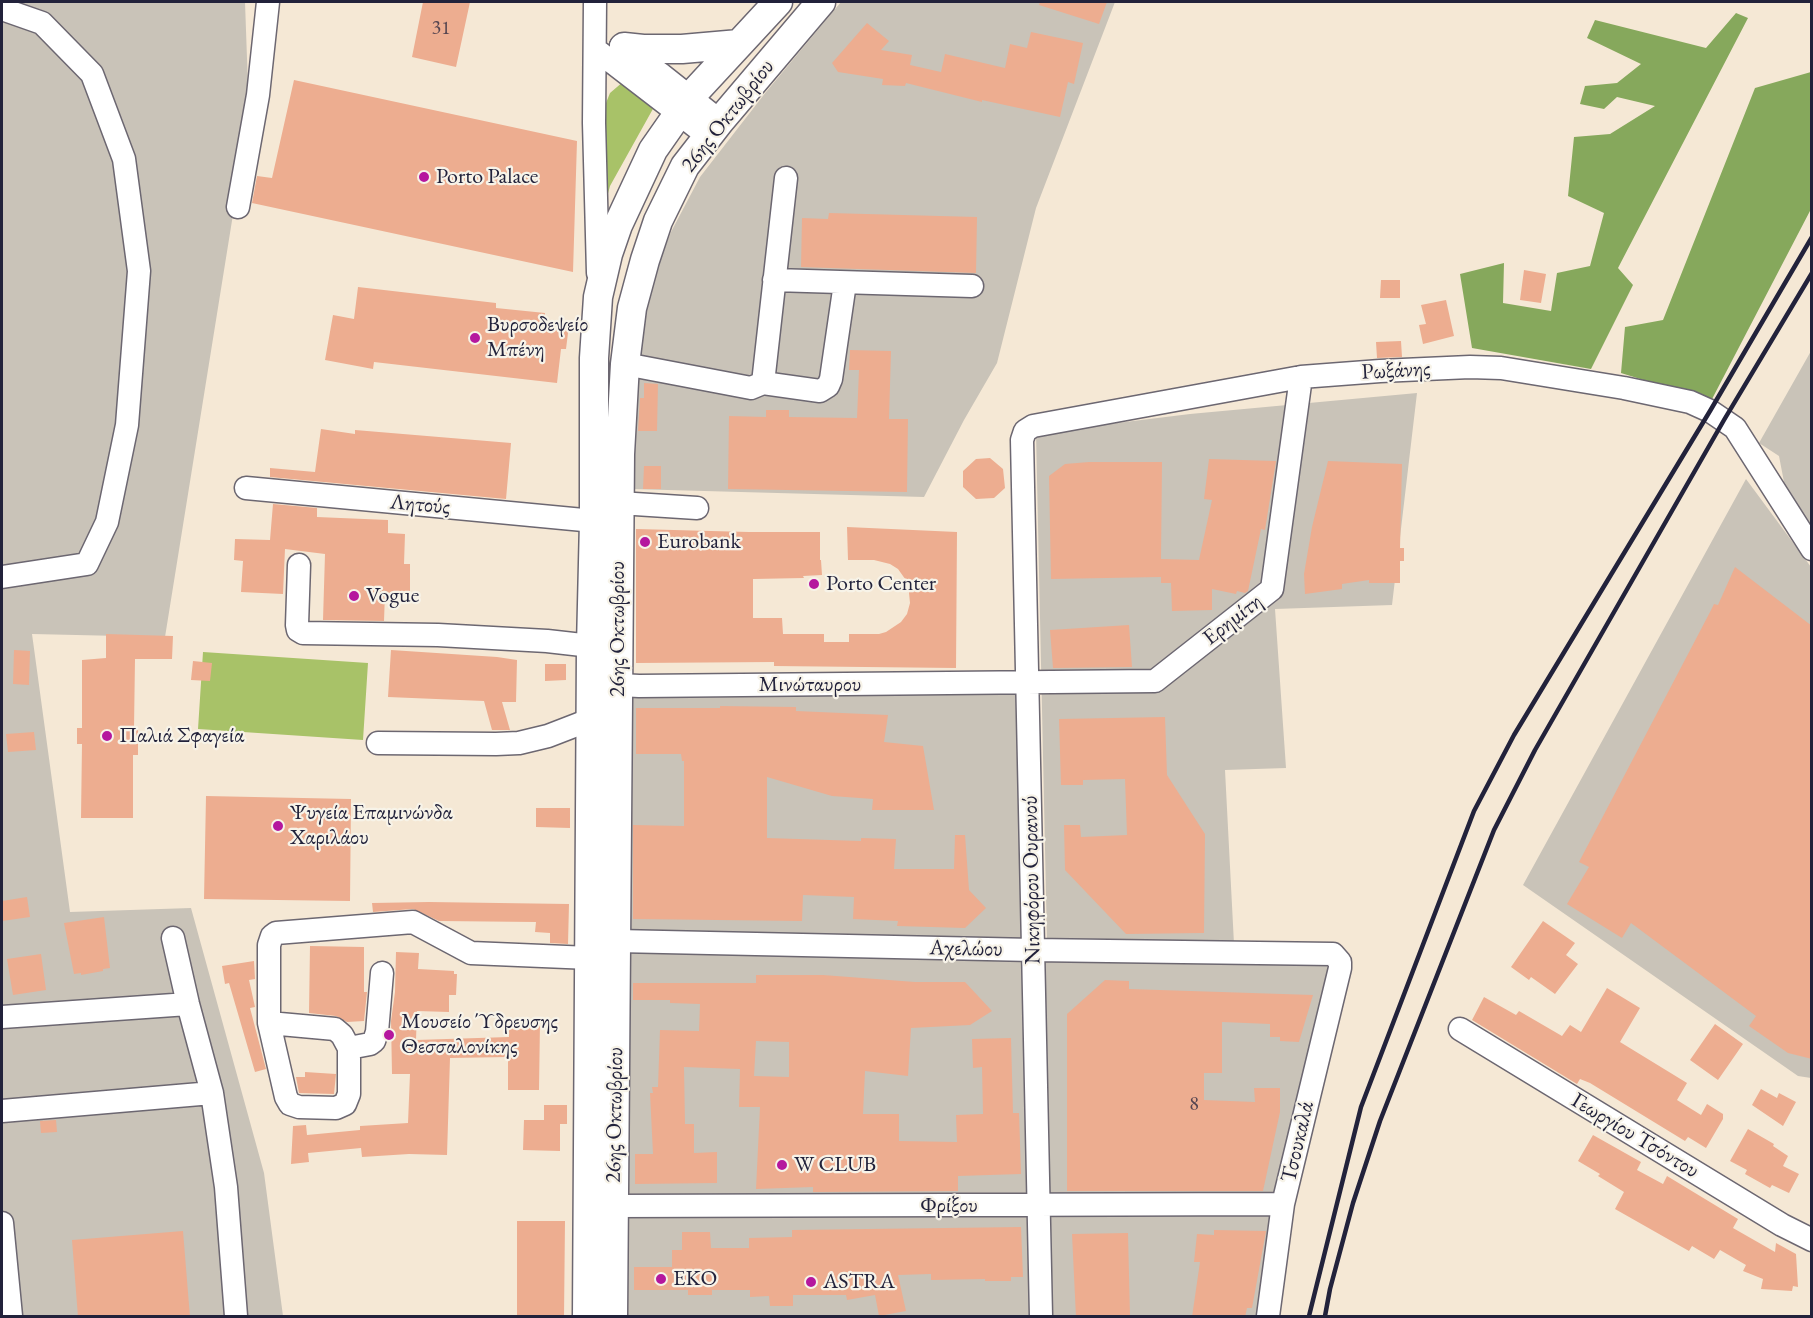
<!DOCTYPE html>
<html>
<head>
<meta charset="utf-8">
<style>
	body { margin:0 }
	#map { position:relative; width:1813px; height:1318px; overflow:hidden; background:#f5e8d5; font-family:"EB Garamond",serif }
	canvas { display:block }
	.frame { position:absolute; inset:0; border:3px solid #22223b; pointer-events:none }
</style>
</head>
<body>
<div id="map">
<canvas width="1813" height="1318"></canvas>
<div class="frame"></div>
</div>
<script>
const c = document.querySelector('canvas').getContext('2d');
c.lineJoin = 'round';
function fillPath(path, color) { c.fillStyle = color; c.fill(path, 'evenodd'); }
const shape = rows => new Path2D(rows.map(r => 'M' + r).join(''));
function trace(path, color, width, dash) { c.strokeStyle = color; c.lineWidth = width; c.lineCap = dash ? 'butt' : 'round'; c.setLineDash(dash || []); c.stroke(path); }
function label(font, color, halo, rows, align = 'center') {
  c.font = font + ' "EB Garamond",serif'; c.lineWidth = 4.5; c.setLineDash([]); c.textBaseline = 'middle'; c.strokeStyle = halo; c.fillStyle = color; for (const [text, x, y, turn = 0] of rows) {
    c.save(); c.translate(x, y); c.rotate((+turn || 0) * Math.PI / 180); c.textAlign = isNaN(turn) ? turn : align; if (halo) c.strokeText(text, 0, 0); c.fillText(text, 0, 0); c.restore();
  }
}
const industrial = shape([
	[2,2,245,2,249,115,165,637,32,634,70,912,191,908,264,1173,283,1316,2,1316],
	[841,2,1115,2,1036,208,997,363,964,420,924,497,631,489,637,359,646,309,658,265,671,232,700,177,766,92],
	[1811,351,1811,532,1782,488,1784,482,1779,456,1759,443],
	[1417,393,1392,605,1275,609,1286,768,1225,770,1234,944,1047,941,1036,433,1190,414],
	[1746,479,1811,567,1811,1078,1798,1076,1523,885],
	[1027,683,1033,950,1327,952,1340,969,1270,1316,625,1316,627,693]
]);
const green = shape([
	[624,81,654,107,610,186,606,201,604,108,610,93],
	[203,652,368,663,363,740,198,729]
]);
const forest = shape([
	[1736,13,1748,18,1618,268,1633,285,1591,369,1472,348,1460,274,1504,263,1503,303,1551,311,1557,273,1590,266,1604,213,1568,196,1574,137,1610,134,1655,106,1617,97,1604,109,1580,104,1585,86,1617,83,1641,64,1587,38,1595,20,1706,48],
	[1811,72,1811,209,1711,401,1621,373,1625,327,1663,320,1755,88]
]);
const building = shape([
	[423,2,470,2,456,67,412,57],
	[1040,2,1107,2,1099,24,1039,5],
	[867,23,889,41,881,50,912,55,910,65,941,72,945,54,1005,68,1010,44,1027,48,1031,32,1083,43,1074,84,1068,82,1060,117,982,100,982,102,906,83,905,86,882,85,883,79,838,72,832,63],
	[294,80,577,141,573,272,252,203,257,176,272,178],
	[829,213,977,217,976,273,801,267,802,218,828,219],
	[1524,270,1546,274,1541,303,1520,300],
	[1381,280,1400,280,1400,298,1380,298],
	[358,287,496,303,496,308,545,313,544,323,569,325,566,349,561,349,557,383,374,362,373,369,325,360,333,315,354,319],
	[1446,300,1454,336,1423,344,1419,325,1426,324,1421,305],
	[1401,341,1402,357,1377,358,1376,342],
	[850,350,891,351,889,419,908,419,907,492,728,489,729,416,766,417,766,410,789,410,789,417,857,418,859,370,849,370],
	[644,383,658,384,657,431,638,431,640,398,644,398],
	[321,429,355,434,355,430,511,443,506,499,270,477,270,468,315,472],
	[990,458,1003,469,1005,488,994,498,976,499,963,487,963,471,976,459],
	[1209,459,1276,461,1265,530,1261,529,1248,591,1245,593,1237,591,1236,594,1212,589,1212,610,1172,611,1171,583,1161,583,1161,577,1051,579,1049,476,1065,464,1089,462,1162,462,1161,559,1199,560,1212,500,1204,499],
	[1328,461,1402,464,1400,548,1404,548,1404,561,1400,561,1400,583,1369,583,1369,580,1342,584,1342,589,1305,594,1304,574,1312,527],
	[644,466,661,466,661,489,643,489],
	[273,504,317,508,317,517,388,520,388,533,405,534,404,564,410,564,410,593,385,593,384,621,323,620,325,554,285,549,283,594,241,592,243,561,234,560,235,539,270,540],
	[847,527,957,532,956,668,774,666,774,662,636,663,636,529,749,532,820,532,820,560,821,560,822,575,803,576,804,578,753,579,753,618,782,618,783,634,824,634,824,642,849,642,849,634,879,634,886,632,901,622,907,614,910,603,908,583,898,569,890,564,874,560,848,560],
	[1735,567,1812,626,1812,1059,1788,1053,1749,1026,1756,1016,1631,923,1622,938,1567,904,1589,867,1579,862,1709,614,1714,604,1718,605],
	[1129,625,1132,667,1053,668,1050,630],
	[106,634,173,636,172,659,135,659,134,728,138,728,138,755,133,755,133,818,81,818,82,744,77,744,77,728,82,728,82,660,106,658],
	[14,650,30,651,29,685,13,684],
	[391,650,497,657,517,660,516,702,502,702,510,730,492,730,484,701,388,697],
	[193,661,212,663,210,681,191,680],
	[545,664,566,664,566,680,545,681],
	[720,706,796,707,796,711,888,715,884,742,923,746,934,810,872,810,873,799,832,796,767,777,767,838,861,841,861,838,896,839,894,869,954,869,955,835,965,835,969,890,986,908,965,928,897,926,898,921,853,919,854,897,803,895,802,921,633,919,633,825,684,826,684,761,682,761,681,754,636,754,636,708,720,708],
	[1165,717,1167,775,1205,834,1204,933,1126,934,1065,870,1064,825,1080,825,1081,837,1127,835,1125,779,1083,780,1083,785,1061,785,1059,719],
	[34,732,36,750,8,752,6,734],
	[206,796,351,799,350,901,204,899],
	[536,808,570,808,570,828,536,827],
	[27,897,30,917,2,921,2,901],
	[429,902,569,904,568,944,550,943,550,933,535,932,536,922,439,921,413,909,373,912,372,903],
	[104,917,110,968,103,969,103,971,81,975,81,973,74,974,64,923],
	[1543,921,1575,943,1566,955,1578,964,1555,994,1531,977,1529,980,1511,967],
	[310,946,364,947,364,992,367,992,364,1021,347,1022,336,1016,309,1013],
	[396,952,419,953,418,969,454,971,454,974,457,974,456,995,449,995,449,1012,417,1011,416,1040,509,1037,509,1021,540,1022,539,1090,508,1090,508,1057,450,1058,447,1155,409,1154,362,1157,361,1148,308,1153,309,1162,291,1164,293,1126,306,1125,307,1135,360,1130,360,1126,408,1123,410,1074,392,1074,391,1021,395,992],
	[41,954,46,990,13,995,7,959],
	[254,961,255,979,249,980,255,1007,250,1008,266,1069,255,1072,229,983,225,984,222,966],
	[756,975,823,975,915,982,965,982,992,1011,970,1025,911,1028,908,1076,865,1071,863,1114,899,1114,899,1141,957,1142,956,1115,983,1114,982,1067,973,1068,972,1039,1011,1038,1013,1113,1019,1113,1021,1174,958,1176,958,1191,813,1192,813,1187,756,1189,760,1107,739,1107,740,1069,684,1067,685,1124,694,1124,694,1153,717,1152,717,1183,635,1184,635,1154,653,1154,650,1093,653,1093,652,1087,658,1087,660,1030,699,1031,700,1004,670,1003,670,1000,633,1000,633,983,756,983],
	[756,1041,789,1042,789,1077,754,1076],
	[1105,980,1129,981,1129,989,1313,995,1299,1042,1280,1041,1280,1037,1270,1037,1270,1024,1222,1022,1222,1073,1204,1073,1204,1100,1255,1102,1254,1088,1280,1088,1280,1112,1263,1191,1067,1191,1067,1014],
	[1607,988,1640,1008,1620,1042,1687,1083,1677,1100,1701,1115,1707,1104,1723,1114,1723,1119,1706,1148,1688,1137,1685,1141,1590,1083,1580,1079,1577,1084,1472,1020,1484,997,1516,1015,1519,1011,1562,1036,1570,1025,1581,1032],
	[1715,1024,1743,1044,1718,1080,1690,1060],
	[305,1072,336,1074,334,1094,299,1093,296,1077,305,1077],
	[1761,1089,1777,1098,1779,1093,1796,1102,1783,1126,1752,1105],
	[544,1105,567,1105,567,1124,560,1124,560,1151,523,1150,524,1120,544,1120],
	[56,1120,57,1132,41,1133,40,1121],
	[1748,1129,1774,1144,1773,1146,1788,1156,1783,1166,1799,1174,1789,1193,1772,1185,1770,1188,1745,1174,1747,1170,1730,1161],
	[1593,1135,1641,1162,1637,1170,1663,1184,1667,1176,1738,1219,1733,1228,1775,1252,1776,1243,1796,1254,1798,1287,1793,1286,1792,1291,1761,1289,1763,1279,1743,1271,1746,1265,1720,1250,1714,1259,1692,1246,1689,1251,1615,1209,1624,1192,1598,1176,1600,1174,1578,1161],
	[517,1221,565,1221,564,1317,517,1317],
	[1021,1227,1023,1277,1011,1277,1011,1281,985,1281,985,1279,931,1280,931,1274,898,1275,906,1311,879,1316,875,1295,847,1300,846,1295,793,1295,793,1306,770,1306,769,1296,750,1297,750,1290,712,1290,712,1295,688,1295,688,1290,634,1290,634,1267,672,1267,672,1250,682,1250,682,1232,710,1232,711,1248,749,1248,749,1238,792,1237,792,1230],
	[1214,1230,1266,1231,1252,1308,1247,1308,1245,1317,1192,1317,1200,1262,1194,1262,1197,1234,1214,1235],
	[183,1231,190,1317,78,1317,72,1240],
	[1128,1233,1130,1317,1076,1317,1072,1234]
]);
const minor = shape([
	[595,2,594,123,598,273],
	[2,9,42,23,92,74,124,159,139,271,127,425,107,522,87,564,2,577],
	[621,46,662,75,720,121],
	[595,49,708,136],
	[238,207,258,95,268,2],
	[774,280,972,286],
	[625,364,751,388,763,383,820,391,828,386,831,379,845,283],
	[763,383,786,178],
	[246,488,594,521],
	[619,503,697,508],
	[299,565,297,625,298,630,303,633,438,635,547,641,591,646],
	[601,684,639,686,1155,681,1272,589,1301,377],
	[378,743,496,744,519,743,548,736,592,719],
	[173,938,188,1004,212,1093,226,1187,236,1316],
	[617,941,1033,950,1333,954,1340,962,1340,968,1283,1204,1268,1316],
	[2,1017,188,1004],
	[269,1023,335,1029,342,1035,349,1048,370,1044,374,1041,377,1032,382,973],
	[1460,1029,1782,1225,1812,1240],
	[349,1048,349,1094,345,1104,336,1108,299,1107,290,1104,286,1097,269,1023,269,945,272,936,276,933,413,922,471,953,590,958],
	[2,1111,212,1093],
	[614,1206,1283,1204],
	[2,1223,11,1316],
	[1041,1316,1022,440,1025,431,1033,426,1301,377,1380,371,1470,367,1501,368,1624,388,1690,402,1710,411,1735,428,1812,549]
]);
const major = shape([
	[624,47,643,49,682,49,739,44],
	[587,1316,591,646,594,521,594,358,598,297,608,254,618,225,653,150,690,97,778,2],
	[613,1316,620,454,625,364,632,308,645,260,658,221,685,166,720,121,821,2]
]);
const rail = shape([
	[1309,1316,1361,1107,1474,811,1514,735,1710,411,1812,237],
	[1325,1316,1330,1289,1353,1203,1380,1121,1494,830,1535,750,1724,420,1812,273]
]);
const markers = [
	[424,177,6,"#b5179e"],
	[475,338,6,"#b5179e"],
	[645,542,6,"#b5179e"],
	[814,584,6,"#b5179e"],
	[354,596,6,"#b5179e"],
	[107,736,6,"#b5179e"],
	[278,826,6,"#b5179e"],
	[389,1035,6,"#b5179e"],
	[782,1165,6,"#b5179e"],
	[661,1279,6,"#b5179e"],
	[811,1282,6,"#b5179e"]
];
const numberNames = [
	["31",441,29],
	["8",1194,1105]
];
const streetNames = [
	["26ης Οκτωβρίου",728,116,-52],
	["Ρωξάνης",1396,371,-3],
	["Λητούς",420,505,5],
	["Ερημίτη",1233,620,-38],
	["26ης Οκτωβρίου",618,629,-90],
	["Μινώταυρου",810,685],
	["Νικηφόρου Ουρανού",1032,880,-91],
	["Αχελώου",966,949,1],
	["26ης Οκτωβρίου",615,1115,-89],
	["Γεωργίου Τσόντου",1635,1136,31],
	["Τσουκαλά",1298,1142,-77],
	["Φρίξου",949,1206]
];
const poiNames = [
	["Porto Palace",436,177],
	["Βυρσοδεψείο",487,325],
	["Μπένη",487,350],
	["Eurobank",657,542],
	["Porto Center",826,584],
	["Vogue",366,596],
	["Παλιά Σφαγεία",119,736],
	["Ψυγεία Επαμινώνδα",290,813],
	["Χαριλάου",290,838],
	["Μουσείο Ύδρευσης",401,1022],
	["Θεσσαλονίκης",401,1047],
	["W CLUB",794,1165],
	["EKO",673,1279],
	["ASTRA",823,1282]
];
fillPath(industrial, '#c9c3b8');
fillPath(green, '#a8c268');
fillPath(forest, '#86a85c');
fillPath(building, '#edad90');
trace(minor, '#6c6771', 25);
trace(major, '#6c6771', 31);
trace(minor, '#fff', 22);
trace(major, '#fff', 28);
trace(rail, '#22223b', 4.5);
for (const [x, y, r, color] of markers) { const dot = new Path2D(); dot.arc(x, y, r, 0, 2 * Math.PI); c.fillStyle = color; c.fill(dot); trace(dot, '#f7f3e8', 2); }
label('20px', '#554550', null, numberNames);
label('22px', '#22223b', '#f7f3e8', streetNames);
label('22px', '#22223b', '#f7f3e8', poiNames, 'left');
</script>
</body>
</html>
